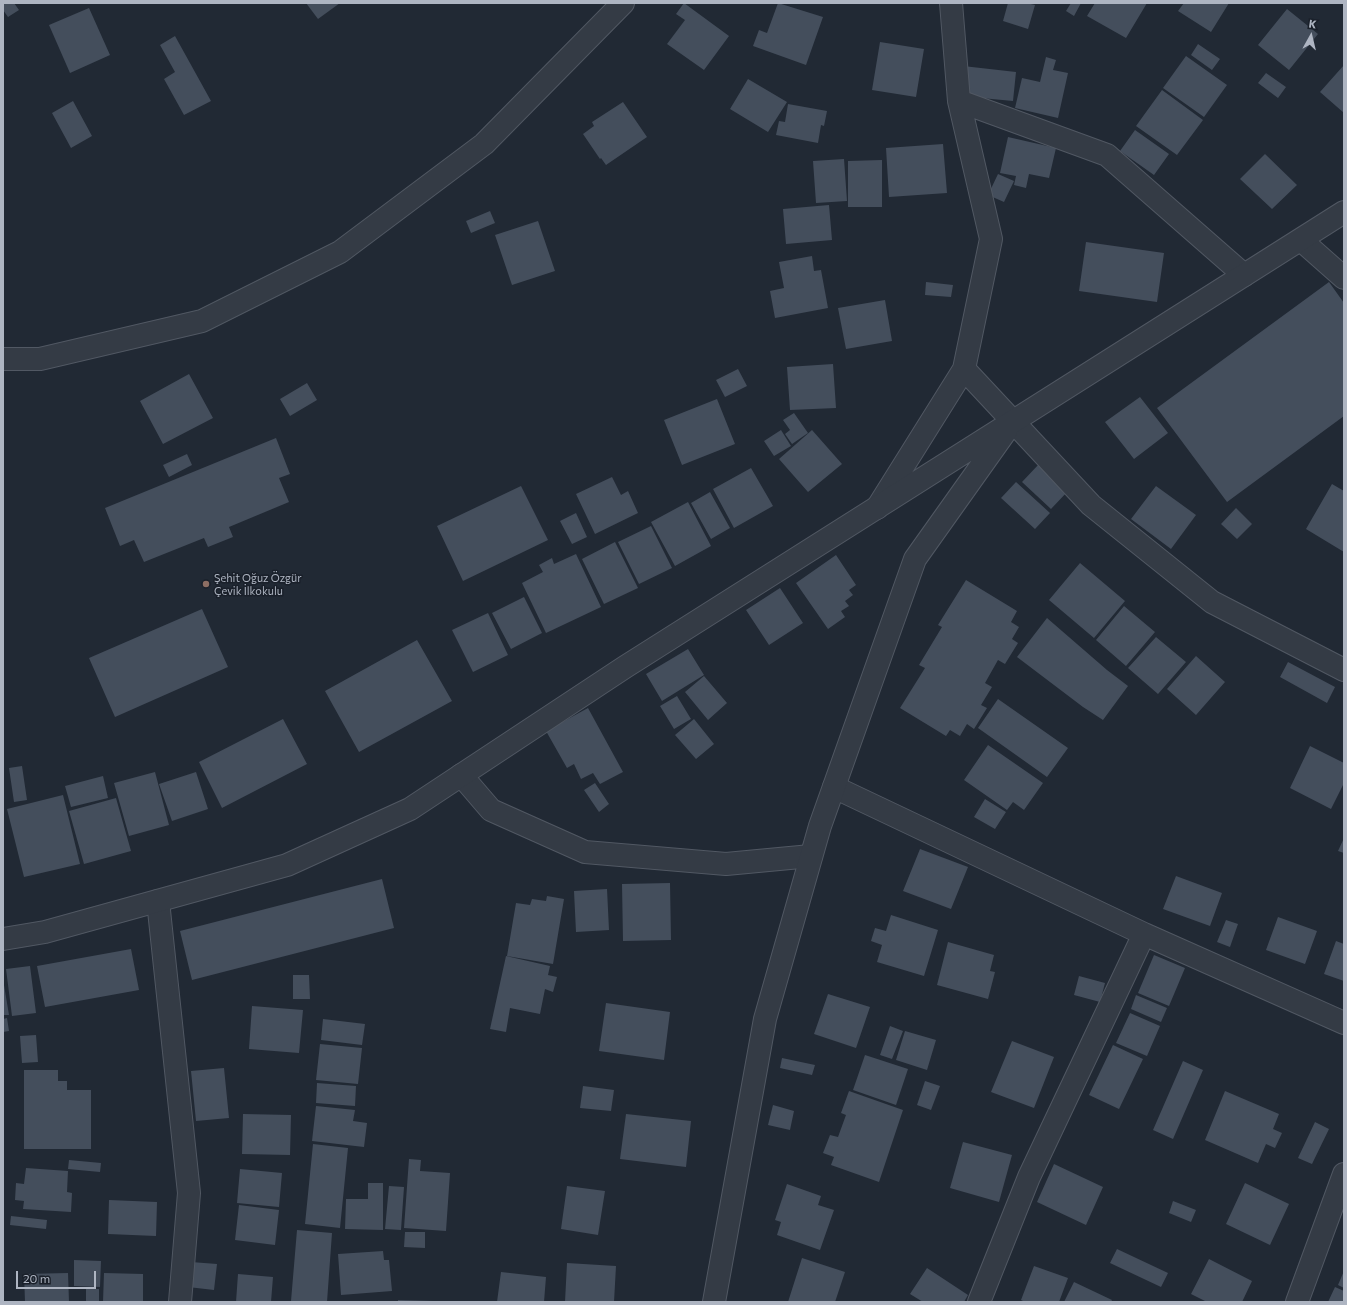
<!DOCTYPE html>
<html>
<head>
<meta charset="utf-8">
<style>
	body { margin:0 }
	#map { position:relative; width:1347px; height:1305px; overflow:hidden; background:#212934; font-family:Commissioner,sans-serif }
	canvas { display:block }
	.frame { position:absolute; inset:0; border:4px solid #aeb5c2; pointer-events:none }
	.north { position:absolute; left:1291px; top:16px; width:40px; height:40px; -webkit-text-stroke:3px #1a202a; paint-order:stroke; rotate:8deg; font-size:11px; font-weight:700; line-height:16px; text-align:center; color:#aeb5c2 }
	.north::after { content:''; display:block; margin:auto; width:14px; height:18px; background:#aeb5c2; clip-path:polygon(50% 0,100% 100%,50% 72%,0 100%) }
	.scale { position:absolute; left:16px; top:1271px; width:80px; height:18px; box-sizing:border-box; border:2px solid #aeb5c2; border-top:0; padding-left:5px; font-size:12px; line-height:14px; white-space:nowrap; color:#aeb5c2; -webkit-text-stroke:3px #1a202a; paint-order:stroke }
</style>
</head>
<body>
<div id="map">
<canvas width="1347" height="1305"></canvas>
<div class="frame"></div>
<div class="north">K</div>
<div class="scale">20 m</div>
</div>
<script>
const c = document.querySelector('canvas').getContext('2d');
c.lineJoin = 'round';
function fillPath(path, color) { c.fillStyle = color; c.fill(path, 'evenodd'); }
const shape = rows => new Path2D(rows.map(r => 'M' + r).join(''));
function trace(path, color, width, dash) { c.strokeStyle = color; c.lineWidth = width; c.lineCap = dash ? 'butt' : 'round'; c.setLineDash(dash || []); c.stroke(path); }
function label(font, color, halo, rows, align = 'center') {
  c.font = font + ' Commissioner,sans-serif'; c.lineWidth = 3; c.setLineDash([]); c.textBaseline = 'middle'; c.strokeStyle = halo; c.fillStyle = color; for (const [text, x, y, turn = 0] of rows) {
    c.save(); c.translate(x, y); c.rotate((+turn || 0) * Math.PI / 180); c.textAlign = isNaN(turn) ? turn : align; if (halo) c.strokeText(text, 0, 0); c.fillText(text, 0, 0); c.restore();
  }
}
const building = shape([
	[3,3,14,3,19,10,8,17,3,10],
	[306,3,340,3,318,19],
	[684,3,729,36,704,70,667,44,685,20,676,14],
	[778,3,823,17,806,65,753,46,759,30,767,33],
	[1008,3,1026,3,1035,5,1028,29,1003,21],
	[1071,3,1081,3,1074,16,1066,11],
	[1095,3,1147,3,1126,38,1087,16],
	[1184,3,1229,3,1211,32,1178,11],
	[89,8,110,55,70,73,49,25],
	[1287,9,1318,34,1289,70,1258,45],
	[175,36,211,101,184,115,164,79,175,72,160,45],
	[880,42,924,49,916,97,872,90],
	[1198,44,1220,59,1212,70,1191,55],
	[1186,56,1227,85,1204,117,1163,88],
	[1046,57,1056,60,1053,70,1068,73,1058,118,1015,108,1022,78,1040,82],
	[1344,65,1344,113,1320,92],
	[963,66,1016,72,1013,101,960,96],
	[1266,73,1286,87,1278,98,1258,83],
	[748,79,787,102,768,132,730,109],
	[1162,90,1203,120,1177,155,1136,126],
	[73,101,92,136,71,148,52,113],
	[623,102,647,137,606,165,601,158,600,159,583,134,594,126,592,122],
	[788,104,827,111,824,126,821,125,818,143,776,135,779,121,785,122],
	[1135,130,1169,154,1154,175,1120,151],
	[1008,137,1056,148,1049,178,1029,174,1026,188,1014,185,1016,176,1000,173],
	[943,144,947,193,889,197,886,148],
	[1265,154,1297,185,1272,209,1240,179],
	[844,159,847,201,816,203,813,161],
	[882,160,882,207,848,207,848,161],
	[998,174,1014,181,1004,202,988,195],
	[829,205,832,240,786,244,783,209],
	[490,211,495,223,471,233,466,221],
	[538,221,555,271,512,285,495,235],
	[1086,242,1164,253,1157,302,1079,291],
	[812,256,814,271,821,270,828,308,775,318,770,291,784,288,779,262],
	[926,282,953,285,951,297,925,295],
	[1329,282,1344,303,1344,416,1227,502,1157,408],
	[885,300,892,341,846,349,838,308],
	[833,364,836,408,790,410,787,367],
	[738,369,747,386,725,397,716,380],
	[189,374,213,418,163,444,140,401],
	[307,383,317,400,290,416,280,399],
	[1140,397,1168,433,1134,459,1105,422],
	[717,399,735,444,682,465,664,420],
	[794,413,808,433,792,444,785,434,790,430,783,420],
	[781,430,791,446,774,456,764,441],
	[812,430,842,464,808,492,779,459],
	[276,438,290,474,279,478,289,502,229,527,233,537,208,547,204,538,144,562,134,540,120,546,105,508],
	[187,454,192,465,169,477,163,465],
	[1039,464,1068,491,1051,509,1022,482],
	[751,468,773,506,734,528,713,489],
	[612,477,621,495,628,491,638,513,595,534,576,494],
	[1016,482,1050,513,1035,529,1001,498],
	[1332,484,1344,491,1344,552,1306,529],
	[521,486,548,540,463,581,437,526],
	[1156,486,1196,515,1171,549,1131,519],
	[710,492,730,528,711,539,691,503],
	[688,502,711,546,675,566,651,522],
	[1236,508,1252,524,1237,539,1221,524],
	[576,513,587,537,572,544,560,521],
	[651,526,672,568,639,584,618,542],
	[615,542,638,588,604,604,582,559],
	[576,554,601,607,546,633,522,583,543,572,539,565,552,558,554,564],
	[836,555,856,585,849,590,853,595,845,601,849,606,841,611,845,617,828,629,796,583],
	[1080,563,1125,601,1094,638,1049,600],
	[966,580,1017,611,1011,622,1019,627,1012,639,1018,643,1005,664,998,660,985,683,992,687,981,705,987,708,974,729,967,724,960,736,950,730,946,736,900,708,925,668,919,665,942,627,938,625],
	[780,588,803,623,769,645,746,610],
	[524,597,542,633,511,649,492,613],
	[1124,606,1155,632,1126,666,1096,640],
	[202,609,228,667,115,717,89,658],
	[488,613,508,655,473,672,452,630],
	[1047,618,1107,670,1128,686,1103,720,1083,707,1017,657],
	[1156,637,1186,662,1158,694,1128,668],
	[417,640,452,701,359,752,325,691],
	[688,649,704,675,662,701,646,674],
	[1196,656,1225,682,1196,715,1167,689],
	[1288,662,1335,687,1327,703,1280,677],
	[704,676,727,703,708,720,685,692],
	[677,696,691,719,674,729,660,706],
	[998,699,1068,748,1047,777,978,728],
	[588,708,623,772,600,784,593,773,581,779,574,764,567,768,546,731],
	[283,719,307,764,222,808,199,762],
	[694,719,714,744,696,759,675,735],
	[988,745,1043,783,1024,810,1013,802,1007,810,964,780],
	[1310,746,1344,763,1344,783,1331,809,1290,788],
	[22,766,27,800,14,802,9,768],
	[155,772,169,825,129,836,114,783],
	[196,772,208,809,172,821,159,784],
	[103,776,108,798,71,807,65,786],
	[595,783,609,804,599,812,584,790],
	[63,795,80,864,24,877,7,809],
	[116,798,131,851,84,864,69,811],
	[985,799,1006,812,995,829,974,817],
	[1344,838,1344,853,1338,851],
	[920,849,968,867,951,909,903,891],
	[1176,876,1222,893,1210,926,1163,909],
	[382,879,394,928,192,980,180,931],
	[670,883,671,940,623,941,622,884],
	[607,889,609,930,576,932,574,891],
	[547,896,564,899,553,964,507,956,516,903,530,905,532,899,546,901],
	[891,915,938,930,924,976,877,962,882,945,871,941,875,928,886,931],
	[1278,917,1317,931,1305,964,1266,950],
	[1226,920,1238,924,1230,947,1217,942],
	[1336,941,1344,944,1344,981,1324,974],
	[948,942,994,955,990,971,995,972,988,999,937,985],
	[131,949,139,990,45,1007,37,966],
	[1154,955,1185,968,1169,1006,1138,993],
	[506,956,550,966,548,975,557,977,553,992,545,989,540,1014,510,1008,506,1032,490,1029],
	[30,966,36,1013,12,1016,6,969],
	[293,975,309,975,310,999,293,999],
	[1079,976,1105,983,1100,1002,1074,995],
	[3,979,9,1015,3,1015],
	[828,994,870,1007,856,1048,814,1034],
	[1136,995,1167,1008,1161,1022,1131,1009],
	[606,1003,670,1012,664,1060,599,1051],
	[252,1006,303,1010,299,1053,249,1049],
	[1130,1013,1160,1026,1147,1056,1116,1043],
	[7,1018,9,1031,3,1032,3,1019],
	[323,1019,365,1024,362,1045,321,1040],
	[890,1026,903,1031,892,1059,880,1055],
	[905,1031,936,1040,927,1070,896,1060],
	[36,1035,38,1062,22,1063,20,1036],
	[1012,1041,1054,1057,1034,1108,991,1092],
	[320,1044,362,1048,358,1084,316,1080],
	[1113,1045,1143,1059,1119,1109,1089,1095],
	[865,1055,908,1069,896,1105,853,1090],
	[782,1058,815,1065,812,1075,780,1068],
	[1183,1061,1203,1070,1173,1139,1153,1130],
	[224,1068,229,1118,196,1121,191,1071],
	[24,1070,58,1070,58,1081,67,1081,67,1090,91,1090,91,1149,24,1149],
	[925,1081,940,1086,931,1110,917,1105],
	[317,1083,356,1086,355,1106,316,1103],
	[583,1086,614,1090,611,1111,580,1108],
	[849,1091,903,1110,879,1182,831,1165,834,1157,823,1153,830,1135,838,1137,846,1115,841,1113],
	[1225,1091,1279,1114,1273,1129,1282,1133,1275,1148,1266,1144,1258,1163,1205,1140],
	[773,1105,794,1111,790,1130,768,1125],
	[316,1106,355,1110,353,1121,367,1123,364,1147,312,1141],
	[243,1114,291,1115,290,1155,242,1154],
	[626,1114,691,1121,686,1167,620,1159],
	[1315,1122,1329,1129,1312,1164,1298,1158],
	[963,1142,1012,1155,999,1202,950,1188],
	[313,1144,348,1148,340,1228,305,1224],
	[409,1159,421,1160,420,1171,450,1173,446,1231,404,1228],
	[69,1160,101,1163,100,1172,68,1169],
	[1054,1164,1103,1187,1086,1225,1037,1202],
	[26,1168,68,1171,67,1192,72,1193,71,1212,23,1209,24,1201,15,1200,16,1183,24,1184],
	[240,1169,282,1173,279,1207,237,1203],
	[368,1183,383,1183,383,1230,345,1229,346,1199,368,1199],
	[1245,1183,1289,1204,1270,1245,1226,1224],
	[787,1184,821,1196,818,1205,834,1210,820,1250,777,1235,781,1222,775,1220],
	[389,1186,404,1187,401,1230,385,1229],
	[567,1186,605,1191,598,1235,561,1229],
	[109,1200,157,1202,156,1236,108,1234],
	[1173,1201,1196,1210,1191,1222,1169,1213],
	[239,1205,279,1210,275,1245,235,1240],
	[11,1216,47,1220,46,1229,10,1225],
	[297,1230,332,1233,327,1302,291,1301],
	[405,1232,425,1232,425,1248,404,1247],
	[1117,1249,1168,1273,1161,1287,1110,1263],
	[383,1251,384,1260,389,1260,392,1291,341,1295,338,1254],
	[802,1258,845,1272,835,1302,788,1302],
	[1209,1259,1252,1281,1242,1302,1207,1302,1191,1294],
	[74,1260,101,1261,100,1287,74,1286],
	[191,1262,217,1264,214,1290,188,1287],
	[567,1263,616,1266,614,1302,565,1302],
	[1034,1266,1068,1278,1059,1302,1025,1302,1021,1300],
	[927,1268,968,1295,964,1302,923,1302,910,1294],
	[1344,1271,1344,1288,1338,1285],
	[501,1272,546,1277,544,1302,497,1302],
	[68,1273,69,1302,25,1302,24,1274],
	[104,1273,143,1274,143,1302,103,1302],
	[238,1274,273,1277,271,1302,236,1302],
	[1074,1282,1112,1300,1111,1302,1064,1302],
	[1335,1287,1344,1291,1344,1302,1328,1302],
	[86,1289,99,1289,99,1302,86,1302],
	[398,1300,434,1301,434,1302,398,1302]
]);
const minor = shape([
	[959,101,1107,155,1244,275],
	[1301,240,1344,278],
	[3,359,40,359,202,321,340,252,484,144,623,3],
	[964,369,1091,505,1212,602,1344,670],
	[877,508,964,369,991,239,959,101,951,3],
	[461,775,491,810,585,852,726,864,811,856],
	[834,787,1144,934,1344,1023],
	[158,901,189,1193,180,1302],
	[979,1302,1029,1177,1144,934],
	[1297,1302,1344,1174]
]);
const tertiary = shape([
	[3,939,45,932,287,865,410,809,625,667,1344,212],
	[714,1302,765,1019,820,826,915,559,1006,431]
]);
const markers = [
	[206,584,4,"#8d6e63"]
];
const poiNames = [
	["Şehit Oğuz Özgür",214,578],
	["Çevik İlkokulu",214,591]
];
fillPath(building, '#444e5c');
trace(minor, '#515863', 24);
trace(tertiary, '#515863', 24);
trace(minor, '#343b45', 22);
trace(tertiary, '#343b45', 22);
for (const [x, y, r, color] of markers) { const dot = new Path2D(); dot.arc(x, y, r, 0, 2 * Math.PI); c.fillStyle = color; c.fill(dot); trace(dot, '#1a202a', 1.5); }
label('11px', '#aeb5c2', '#1a202a', poiNames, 'left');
</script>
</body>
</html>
